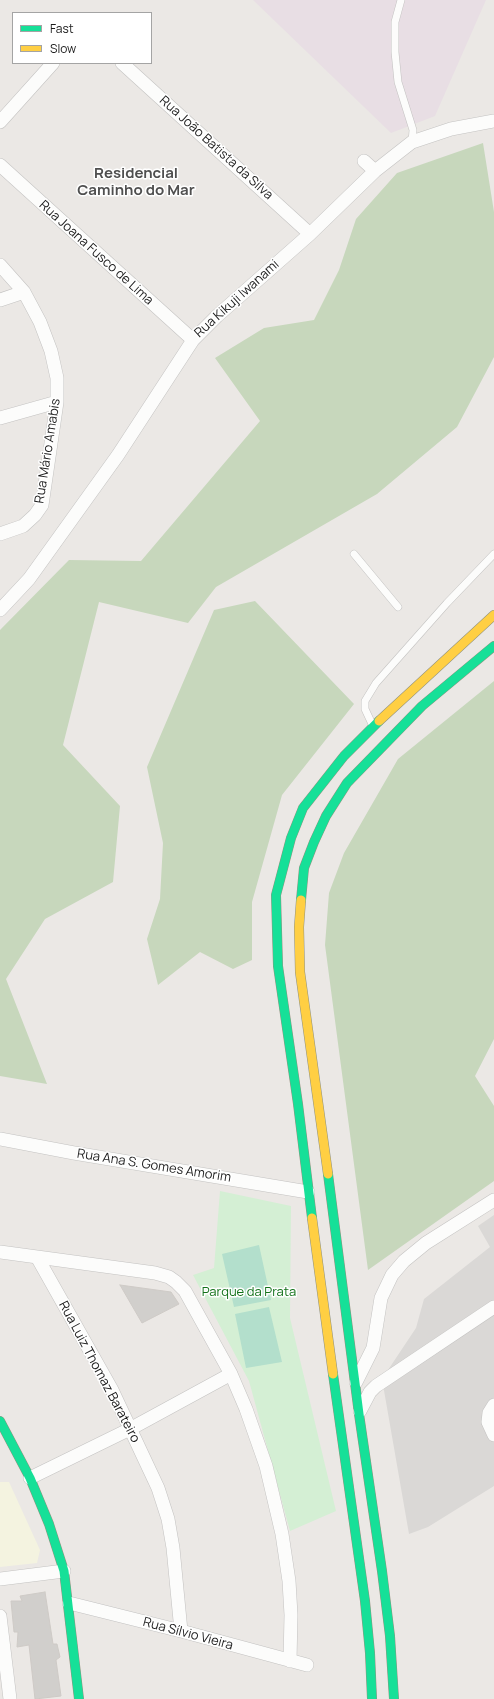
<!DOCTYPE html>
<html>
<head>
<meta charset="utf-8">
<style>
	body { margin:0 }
	#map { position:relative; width:494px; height:1699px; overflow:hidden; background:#ebe8e5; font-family:Manrope,sans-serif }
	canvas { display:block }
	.legend { position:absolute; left:12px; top:12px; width:140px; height:52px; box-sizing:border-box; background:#fff; border:1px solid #a4a4a4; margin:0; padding:5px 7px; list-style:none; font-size:12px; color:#1c1c1c }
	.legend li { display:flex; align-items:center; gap:8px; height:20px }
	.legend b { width:20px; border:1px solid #a4a4a4 }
</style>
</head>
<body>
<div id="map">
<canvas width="494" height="1699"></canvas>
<ul class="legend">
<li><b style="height:5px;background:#16e098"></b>Fast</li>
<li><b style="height:5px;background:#ffcf43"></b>Slow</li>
</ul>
</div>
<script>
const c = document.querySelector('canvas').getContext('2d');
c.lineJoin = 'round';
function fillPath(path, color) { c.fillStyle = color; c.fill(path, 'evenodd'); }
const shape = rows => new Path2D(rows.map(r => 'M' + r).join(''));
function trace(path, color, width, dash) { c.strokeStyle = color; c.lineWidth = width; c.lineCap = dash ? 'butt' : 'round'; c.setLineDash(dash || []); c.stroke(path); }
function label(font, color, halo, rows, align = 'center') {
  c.font = font + ' Manrope,sans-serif'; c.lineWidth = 3; c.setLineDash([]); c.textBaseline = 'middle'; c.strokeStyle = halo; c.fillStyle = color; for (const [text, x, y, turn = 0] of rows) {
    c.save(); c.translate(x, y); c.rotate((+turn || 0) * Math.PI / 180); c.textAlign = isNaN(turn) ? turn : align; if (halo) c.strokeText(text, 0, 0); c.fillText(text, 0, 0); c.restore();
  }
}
const residential = shape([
	[494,1215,494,1486,428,1527,409,1534,382,1379,416,1328,424,1299,490,1247,478,1226]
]);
const industrial = shape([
	[253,0,486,0,435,116,391,133]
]);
const education = shape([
	[0,1482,9,1482,40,1550,37,1563,0,1567]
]);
const forest = shape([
	[483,143,494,212,494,357,457,427,377,494,216,587,188,623,99,602,63,745,120,806,113,882,45,919,6,979,47,1084,0,1076,0,630,69,560,141,561,260,421,215,358,264,328,314,320,339,270,356,219,397,173],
	[255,601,354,704,282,795,252,902,252,960,233,969,200,952,158,985,147,939,160,899,163,843,147,767,214,610],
	[494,681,494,1039,475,1076,494,1106,494,1181,368,1270,325,945,329,893,344,853,398,759]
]);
const park = shape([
	[220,1191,291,1206,290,1318,336,1511,290,1531,249,1381,193,1275,214,1268]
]);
const pitch = shape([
	[259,1245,271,1300,234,1307,222,1254],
	[269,1307,282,1362,246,1368,235,1314]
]);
const building = shape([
	[120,1285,171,1292,179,1304,142,1323,120,1285],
	[45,1592,53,1644,57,1644,60,1657,56,1660,61,1696,35,1699,29,1645,17,1647,18,1632,14,1632,11,1601,22,1601,20,1596,45,1592]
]);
const lane = shape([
	[401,0,395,22,395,52,398,82,413,130,412,142],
	[354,554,398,607],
	[372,724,365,709,365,701,376,683,447,603,494,554]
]);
const street = shape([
	[122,63,310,234],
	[0,122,53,63],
	[364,161,375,171],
	[0,165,193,340],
	[0,265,24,292,40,322,51,351,57,378,57,402,42,505,35,515,23,526,0,534],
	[0,300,24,292],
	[0,418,57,402],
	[0,610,29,579,118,455,193,340,217,316,310,234,375,171,412,142,451,129,494,121],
	[0,1139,74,1153,308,1192],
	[0,1252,155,1273,169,1277,176,1282,185,1291,231,1374,246,1409,266,1466,282,1534,289,1581,291,1615,290,1661],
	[37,1257,112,1390,158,1488,168,1519,173,1548,181,1631],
	[356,1382,373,1348,381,1298,392,1275,404,1261,426,1243,494,1200],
	[494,1405,489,1413,488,1422,494,1435],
	[360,1411,370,1392,376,1386,494,1307],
	[30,1478,130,1429,231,1374],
	[0,1579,64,1571],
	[69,1603,181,1631,307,1665],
	[0,1616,10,1699]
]);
const fast = shape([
	[301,900,304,868,314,842,326,816,347,783,422,706,494,646],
	[328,1174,359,1414,382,1571,390,1636,394,1699],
	[312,1218,298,1104,278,966,276,895,291,838,303,808,344,756,379,721],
	[333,1374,365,1601,370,1653,372,1699],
	[0,1421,30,1478,49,1524,64,1571,79,1699]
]);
const slow = shape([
	[379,721,494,615],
	[301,900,299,927,300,972,328,1174],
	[312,1218,333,1374]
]);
const streetNames = [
	["Rua João Batista da Silva",216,148,42],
	["Rua Joana Fusco de Lima",96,253,42],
	["Rua Kikuji Iwanami",237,299,-42],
	["Rua Mário Amabis",48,451,-81],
	["Rua Ana S. Gomes Amorim",154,1166,9],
	["Rua Luiz Thomaz Barateiro",99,1372,62],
	["Rua Sílvio Vieira",188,1634,15]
];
const parkNames = [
	["Parque da Prata",249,1292]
];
const quarterNames = [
	["Residencial",136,174],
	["Caminho do Mar",136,191]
];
fillPath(residential, '#dad8d6');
fillPath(industrial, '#e8dee4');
fillPath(education, '#f4f3e0');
fillPath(forest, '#c7d7bc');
fillPath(park, '#d4efd4');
fillPath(pitch, '#b3dfcc');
fillPath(building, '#d1cfcc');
trace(building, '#cecac6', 1);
trace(lane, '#c3c2c1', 8);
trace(street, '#c3c2c1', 14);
trace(fast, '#91927f', 10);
trace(slow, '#91927f', 10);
trace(lane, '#fcfcfb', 7);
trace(street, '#fcfcfb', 13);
trace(fast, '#16e098', 9);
trace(slow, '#ffcf43', 9);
label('13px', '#1c1c1c', '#fff', streetNames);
label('13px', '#13721a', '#fff', parkNames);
label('bold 15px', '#4f4f4f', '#fff', quarterNames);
</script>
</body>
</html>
